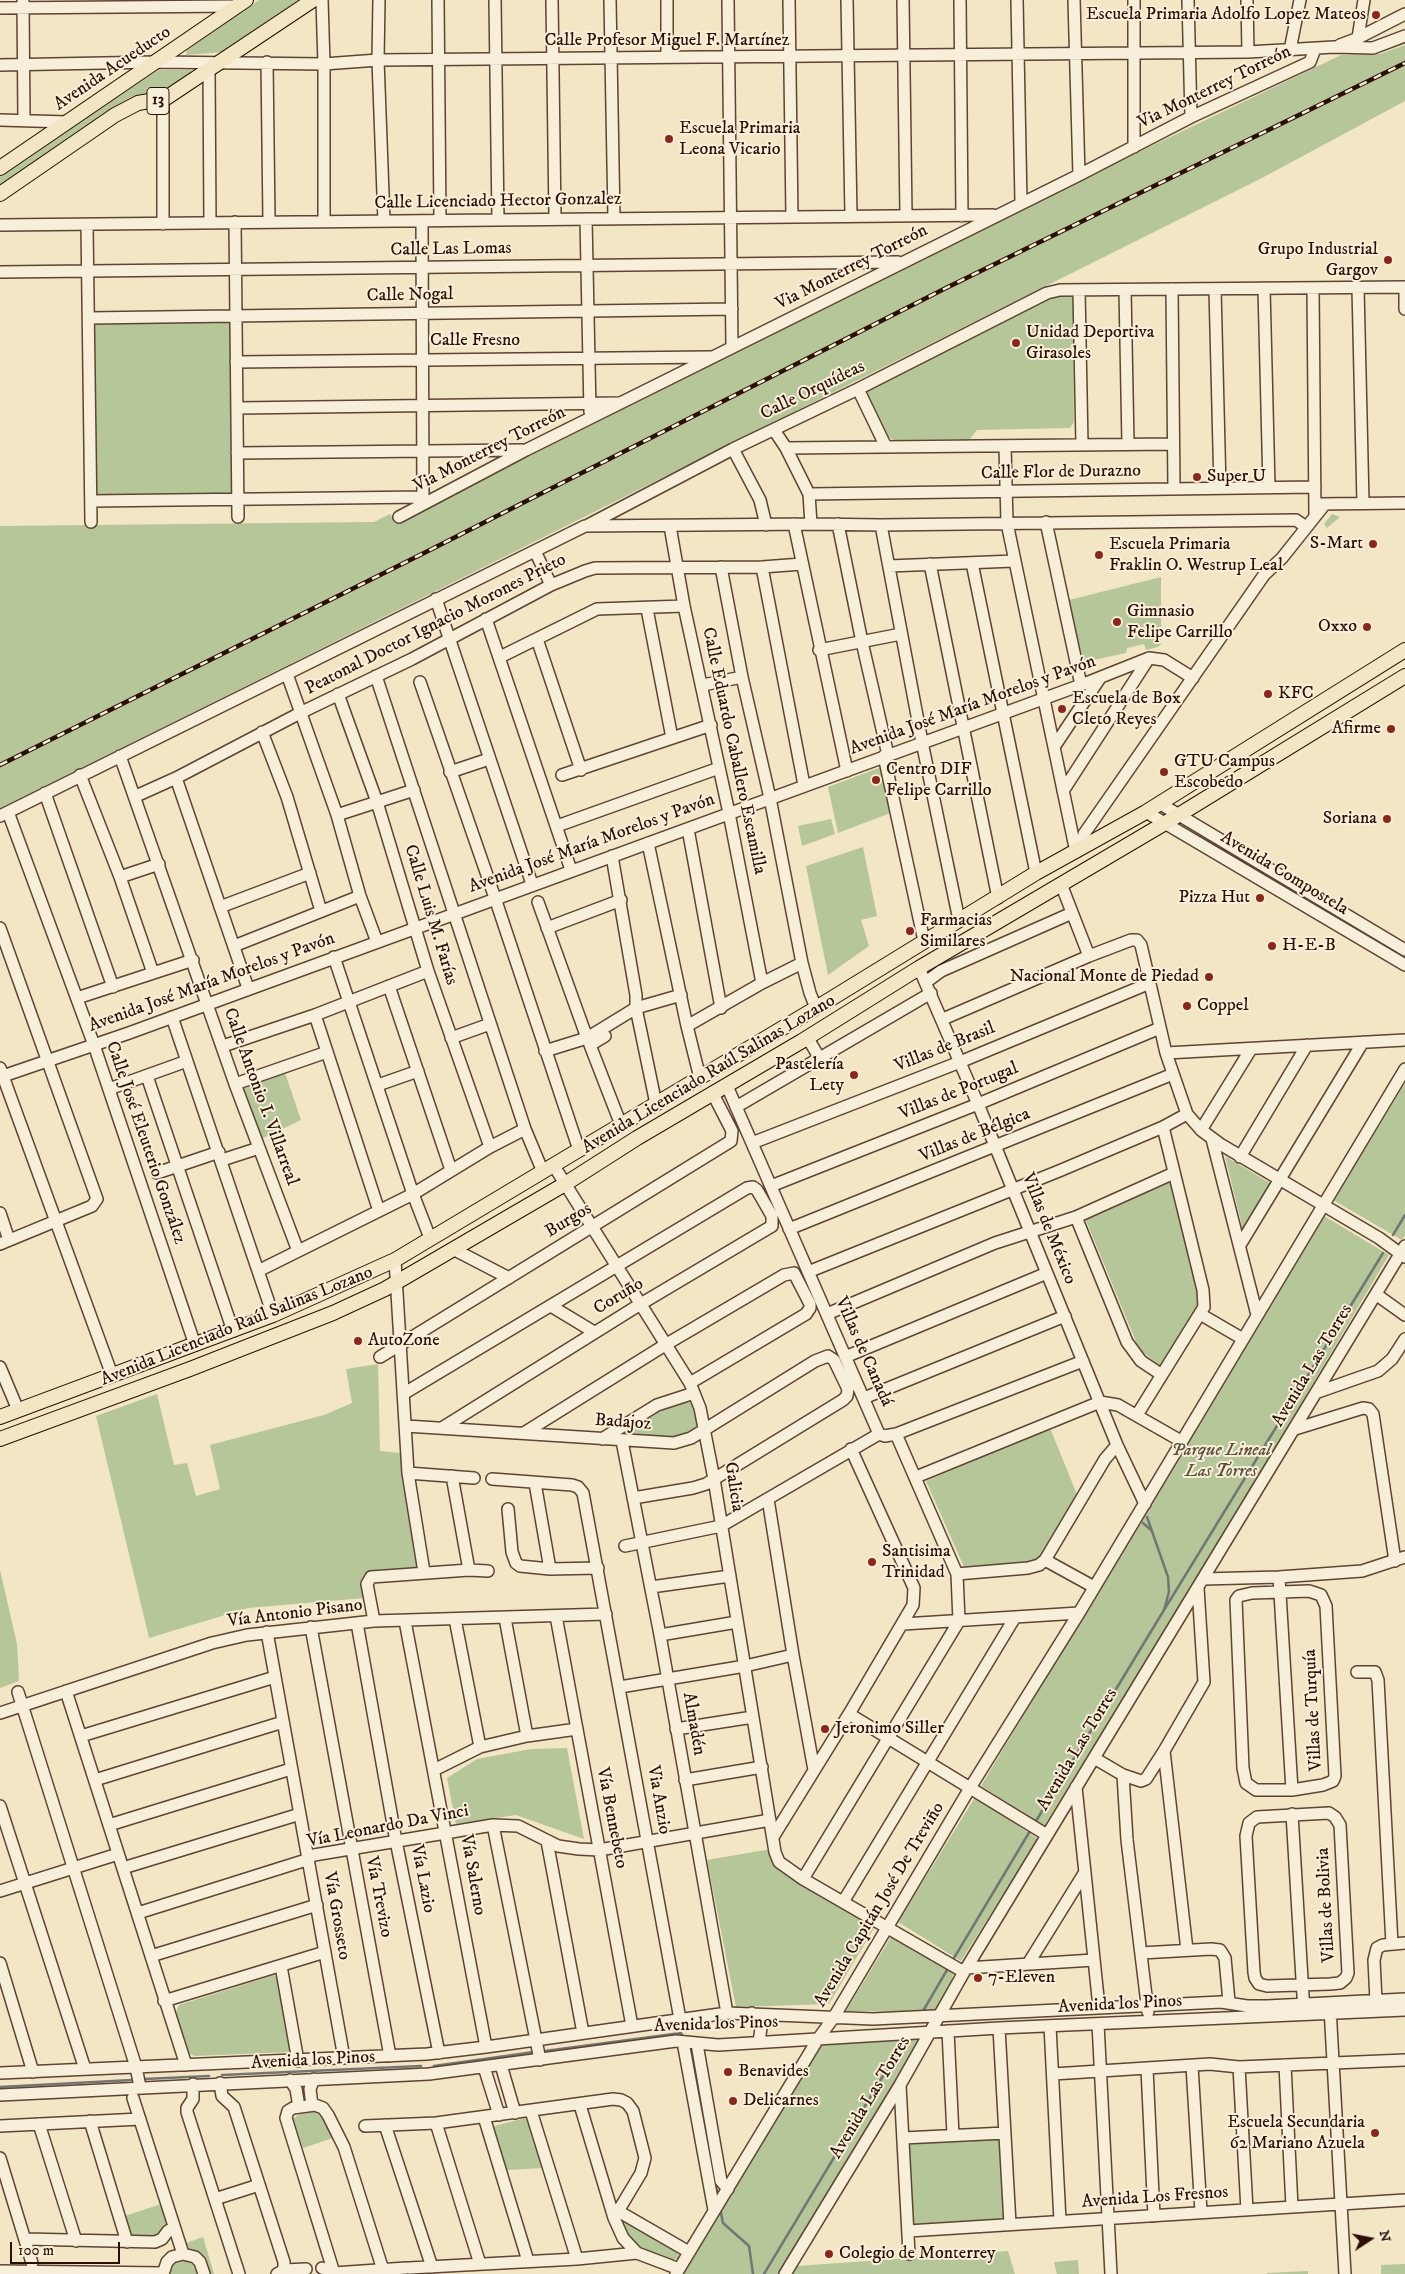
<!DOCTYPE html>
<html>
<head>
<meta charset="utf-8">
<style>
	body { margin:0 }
	#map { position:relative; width:1405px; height:2274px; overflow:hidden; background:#f3e6c4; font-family:"IM FELL DW Pica",serif }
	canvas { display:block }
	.north { position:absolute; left:1345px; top:2214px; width:50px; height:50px; -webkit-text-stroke:4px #f7efd9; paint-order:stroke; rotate:79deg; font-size:14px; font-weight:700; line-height:20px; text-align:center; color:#2c0e02 }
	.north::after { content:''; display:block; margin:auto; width:18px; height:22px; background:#2c0e02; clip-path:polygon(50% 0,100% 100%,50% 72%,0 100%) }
	.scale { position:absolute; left:10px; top:2242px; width:110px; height:22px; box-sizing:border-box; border:2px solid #2c0e02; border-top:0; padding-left:6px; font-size:15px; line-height:18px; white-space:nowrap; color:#2c0e02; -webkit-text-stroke:4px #f7efd9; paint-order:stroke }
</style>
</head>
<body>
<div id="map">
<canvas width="1405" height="2274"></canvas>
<div class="north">N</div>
<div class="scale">100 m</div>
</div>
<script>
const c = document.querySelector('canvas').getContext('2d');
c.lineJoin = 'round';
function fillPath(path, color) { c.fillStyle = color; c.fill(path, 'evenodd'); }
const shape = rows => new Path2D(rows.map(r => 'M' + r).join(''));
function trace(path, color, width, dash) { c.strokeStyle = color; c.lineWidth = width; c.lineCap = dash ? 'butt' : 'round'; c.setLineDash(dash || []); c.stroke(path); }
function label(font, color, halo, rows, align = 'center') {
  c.font = font + ' "IM FELL DW Pica",serif'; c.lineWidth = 4; c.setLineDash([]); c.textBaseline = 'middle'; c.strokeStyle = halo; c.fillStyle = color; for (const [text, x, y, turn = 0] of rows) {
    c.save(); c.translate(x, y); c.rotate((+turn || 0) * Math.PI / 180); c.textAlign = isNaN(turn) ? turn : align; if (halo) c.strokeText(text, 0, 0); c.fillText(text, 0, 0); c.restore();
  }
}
const green = shape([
	[259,0,300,0,224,52,186,55,187,50],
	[1405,45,1405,101,1262,178,0,809,0,526,374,522,390,514,396,523,1116,163,1341,55,1380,54],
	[158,70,191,70,192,73,162,93,130,99,0,187,0,176],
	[1055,296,1070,296,1073,298,1074,422,1070,428,977,430,970,439,894,440,889,437,867,392,869,388],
	[231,319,232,493,96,497,95,322],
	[1332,514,1340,517,1327,528,1324,524],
	[1161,577,1161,644,1158,647,1146,650,1144,644,1127,648,1126,653,1080,663,1069,600],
	[884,766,893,812,838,833,828,787],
	[831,819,835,834,802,846,798,826],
	[863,847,877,916,861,920,869,946,828,975,806,866],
	[284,1070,301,1120,261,1139,240,1087],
	[1405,1083,1405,1235,1402,1240,1333,1200],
	[1225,1156,1270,1183,1243,1230],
	[1172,1182,1200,1305,1162,1368,1139,1349,1085,1218],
	[1324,1216,1389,1255,1213,1552,1044,1826,981,1786],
	[378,1364,380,1451,401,1453,420,1568,375,1570,371,1572,365,1598,248,1608,149,1638,96,1416,157,1394,174,1465,187,1463,196,1496,220,1489,210,1445,324,1415,352,1403,346,1369],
	[693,1402,700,1428,678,1441,620,1436,670,1404],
	[1050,1428,1078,1497,1038,1563,964,1567,926,1481],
	[0,1570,17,1644,19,1681,0,1688],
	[567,1748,584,1839,516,1815,456,1824,447,1778,477,1759,531,1749],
	[974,1799,978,1799,1038,1839,961,1961,898,1922],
	[771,1849,774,1866,874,1928,829,2004,736,2007,707,1860],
	[891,1937,954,1973,939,2012,846,2011],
	[274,1975,278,1980,290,2049,289,2052,195,2056,190,2054,176,2012,179,2005],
	[922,2038,779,2274,683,2274,821,2044],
	[318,2111,333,2138,303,2148,293,2119,298,2115],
	[525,2118,528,2122,543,2168,507,2170,494,2126],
	[997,2139,1000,2142,1005,2218,1002,2221,915,2226,912,2223,908,2147,911,2144],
	[161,2204,168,2225,158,2236,134,2237,131,2234,125,2216],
	[623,2220,678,2252,679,2258,673,2260,637,2246,629,2240,621,2223],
	[203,2237,214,2274,210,2274,208,2264,203,2256,188,2247,186,2243],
	[1008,2251,1015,2274,792,2274,797,2266],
	[1078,2260,1079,2274,1057,2274,1054,2262],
	[186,2261,193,2265,197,2274,170,2274,174,2264],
	[1405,2264,1405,2274,1381,2274,1381,2265],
	[1308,2271,1308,2274,1267,2274,1267,2273]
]);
const stream = shape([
	[1393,1235,1405,1215],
	[1143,1523,1151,1530],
	[1164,1610,1383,1253],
	[1036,1821,1164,1610,1169,1592,1168,1577,1147,1517],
	[954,1958,1030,1831],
	[923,2011,947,1970],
	[690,2049,718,2197],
	[545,2051,681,2033,682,2035],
	[434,2066,534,2052],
	[222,2075,421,2066],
	[145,2079,209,2076],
	[0,2087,132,2080],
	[720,2208,723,2223,749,2246,753,2274],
	[764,2274,904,2041]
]);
const minor = shape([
	[322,0,324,64,324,221],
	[379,0,378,60,384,221],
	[438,0,440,221],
	[495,0,498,220],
	[552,0,555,218],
	[610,0,614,218],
	[667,0,667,57],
	[728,0,732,347],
	[789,0,792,217],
	[847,0,851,215],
	[903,0,906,215],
	[960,0,962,216],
	[1017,0,1021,202],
	[1074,0,1079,175],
	[1134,0,1134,147],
	[1188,0,1191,117],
	[1247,0,1248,52],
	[23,2,24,120],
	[0,8,238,6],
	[1357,44,1364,0],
	[1340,45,1356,39,1405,14],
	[1290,50,1300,0],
	[267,62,269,221],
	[0,65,156,62,324,64,378,60,1248,52,1334,47,1373,48,1405,36],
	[209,71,210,223],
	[163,99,163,224],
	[0,120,67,122],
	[586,219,590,412],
	[422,221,423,503],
	[235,222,238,517],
	[0,225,993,215],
	[87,225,91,522],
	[0,272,898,262],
	[1405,287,1405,309],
	[1264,288,1269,487],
	[1313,288,1315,516],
	[1358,288,1363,503],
	[1172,289,1174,489],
	[1215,289,1220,488],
	[1079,290,1082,445],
	[1125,290,1128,444],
	[89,318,732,309],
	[236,362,710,357],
	[858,389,886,447],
	[237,408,619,403],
	[774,430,786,448,809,494,811,524],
	[1005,446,1007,523,1076,852],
	[786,448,1173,444],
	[733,449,760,500,766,525],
	[237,453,522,450],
	[809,494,1315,487],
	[91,501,423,497],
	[1319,504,1405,503],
	[399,517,526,450,1079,175,1191,117,1310,62,1315,49],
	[1046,522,1081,685],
	[794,524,847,771],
	[838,524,862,642,888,755],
	[588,525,733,449,858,389,1047,293,1060,290,1405,287],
	[881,525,922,742,959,920],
	[670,526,684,606,729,813,762,983],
	[535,551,551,585],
	[972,563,1036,873],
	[930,564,998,898],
	[889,566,1014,561],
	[721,567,742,677,770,798,802,963,810,993,816,1008],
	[762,567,804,785],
	[436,599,532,884],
	[647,609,672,738],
	[486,619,571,870],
	[537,639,581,770],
	[819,650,901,634],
	[500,657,597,609,684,606],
	[287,674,337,815,360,896,377,942],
	[376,676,525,1129,543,1172],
	[420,682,495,898,579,1150],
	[703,685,742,677],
	[338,694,377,802,428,971,490,1147],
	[262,732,287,797,321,911],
	[1054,747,1100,678],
	[120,756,235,1084,298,1251],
	[884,756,924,941],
	[450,772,489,759],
	[80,775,120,877,153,973],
	[562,775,711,725],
	[176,778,248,988],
	[1063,791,1149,658],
	[45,793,113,987],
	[136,796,176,778,302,712,412,659,551,585,585,571,595,568,762,567,802,564],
	[1159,803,1405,950],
	[8,812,94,1045,195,1345],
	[1146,812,1405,965],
	[337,815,414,790],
	[0,816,585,526,811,524,881,525,1296,520,1306,527],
	[557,826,719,768],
	[688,829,721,1008],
	[648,843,687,1026,700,1078],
	[1081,849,1084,834,1264,575,1282,558,1325,504],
	[612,856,636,995,636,1008,656,1104],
	[120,877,159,864],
	[1061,884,1089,956],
	[538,902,587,1038],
	[220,907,310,873],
	[0,928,97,1199,92,1206,0,1244],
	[547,928,621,900],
	[234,946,360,896],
	[334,957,413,1194,430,1238],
	[919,968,978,1104,1117,1445,1145,1504],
	[926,982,941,971,1072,913],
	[389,986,451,1170],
	[77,998,193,960],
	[315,1015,379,1211],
	[172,1017,273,1315],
	[943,1019,1089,956,1131,940,1137,940,1141,945,1166,1053,1187,1114,1201,1130,1220,1144,1379,1238,1405,1257],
	[687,1026,762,983,802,963],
	[605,1036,590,1045,621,1125],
	[807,1037,819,1057],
	[451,1038,490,1024],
	[223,1046,315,1015,428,971],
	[545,1051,587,1038,636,1008,681,995],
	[1166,1053,1405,1040],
	[0,1068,112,1375],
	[147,1076,233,1331],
	[0,1077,129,1033,1081,685,1149,658,1164,660,1193,678],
	[235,1084,327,1052],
	[378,1085,418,1071],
	[727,1086,879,1434,885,1436,896,1434,1083,1361],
	[109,1089,187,1061],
	[736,1107,931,993],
	[1201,1130,1251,1049],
	[1212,1139,1257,1315],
	[752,1143,960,1062,1150,983],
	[1240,1157,1307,1045],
	[222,1160,259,1148],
	[554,1166,690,1383,700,1408,714,1479,775,1852,779,1862,803,1879,964,1972],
	[157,1173,219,1152],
	[771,1186,978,1104,1160,1028],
	[0,1213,9,1240],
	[1076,1217,1127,1342,1141,1361,1162,1375],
	[789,1229,1173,1074],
	[1240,1245,1363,1042],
	[455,1250,509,1278],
	[395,1260,408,1473,424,1572],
	[258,1271,413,1194,490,1147,525,1129],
	[808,1272,1059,1171,1163,1127,1187,1114],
	[1377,1295,1405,1315],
	[551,1306,594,1332],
	[827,1314,995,1243,1076,1217,1174,1173],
	[1200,1314,1243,1339],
	[380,1357,731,1141,732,1131,713,1094],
	[845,1357,1047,1273],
	[0,1367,18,1410],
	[1318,1392,1378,1371,1392,1359,1405,1339],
	[403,1394,747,1188,753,1187,757,1190,772,1216,772,1226,639,1305,442,1428],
	[864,1398,1065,1316],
	[1137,1415,1204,1307,1203,1290,1163,1127],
	[406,1426,674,1443,691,1438,815,1361,828,1356,834,1360,848,1389,847,1396,843,1400,706,1484,693,1488,633,1498],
	[1295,1429,1363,1408,1369,1409,1373,1414,1395,1561],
	[524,1433,665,1345,784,1275,794,1273,810,1304,810,1308,806,1314,690,1383],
	[602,1439,657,1405,694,1393],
	[622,1441,660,1635,727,2013],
	[408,1473,474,1478],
	[452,1476,469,1570],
	[916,1477,1100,1402,1118,1405,1181,1441],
	[492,1479,572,1485,578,1487,583,1493,680,2019],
	[535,1483,550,1569],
	[768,1499,793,1655,814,1770],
	[508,1509,512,1552,516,1563,520,1566,550,1569,598,1568],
	[625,1546,721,1526,879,1434],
	[1045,1560,1094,1587],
	[957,1574,1028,1568,1039,1565,1045,1560,1105,1459,1117,1445],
	[1279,1577,1292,1790],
	[1203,1579,1279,1577,1362,1571,1405,1557],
	[651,1587,730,1576],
	[1309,1591,1321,1595,1326,1606,1335,1776,1333,1781,1323,1785,1292,1790,1256,1790,1246,1783,1243,1768,1236,1600,1239,1596,1252,1593,1309,1591],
	[556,1616,632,2026],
	[505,1618,527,1736],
	[455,1619,480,1747],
	[374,1621,367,1584,371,1577,469,1570,488,1571],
	[405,1621,486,2047],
	[357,1623,396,1841,439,2053],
	[903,1624,1079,1613],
	[311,1627,390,2056],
	[267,1632,344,2058],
	[660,1635,737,1622],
	[1357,1672,1375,1672,1378,1680,1392,1944],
	[620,1687,745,1666,793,1655],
	[66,1691,186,2065],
	[18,1692,136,2067,140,2087],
	[0,1713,212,1643,247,1635,374,1621,606,1614],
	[849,1714,1047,1835],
	[676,1729,753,1717],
	[81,1736,275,1677],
	[1164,1751,1187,1950],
	[1094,1758,1123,1775,1141,1781,1146,1779,1164,1751,1204,1682,1198,1588],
	[434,1770,480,1747,527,1736,577,1729],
	[1123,1775,1127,1840,1148,2012],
	[95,1780,283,1722],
	[685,1780,762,1767],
	[1076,1787,1099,2007],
	[0,1806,85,2069],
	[1329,1813,1335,1817,1340,1825,1348,1973,1346,1978,1340,1983,1330,1984,1267,1986,1259,1984,1255,1978,1254,1972,1246,1836,1249,1823,1257,1817,1329,1813],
	[1292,1814,1304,2012],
	[109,1825,291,1769],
	[493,1825,540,2060],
	[773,1837,849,1714,913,1605,914,1588,851,1449],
	[547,1841,583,2033],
	[123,1868,300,1814],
	[803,1879,959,1621,957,1574,896,1434],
	[0,1891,118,1854],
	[843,1902,1014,1619],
	[138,1913,303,1861,314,1855,493,1825,518,1826,558,1846,579,1849,599,1850,770,1820],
	[1141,1953,1211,1949,1220,1950,1225,1958,1229,2002],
	[151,1956,317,1905],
	[0,1963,33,2072],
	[1028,1964,1085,1872],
	[281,1966,298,2061],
	[966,1968,1094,1960],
	[164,2001,325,1952],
	[1376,2001,1374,1960,1377,1948,1383,1945,1405,1943],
	[1330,2008,1345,2274],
	[752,2013,761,2028,759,2042],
	[1098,2024,1111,2274],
	[1050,2026,1060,2221],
	[999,2028,1010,2224],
	[948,2031,953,2135],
	[683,2042,714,2210],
	[697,2044,721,2181,728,2189],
	[501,2065,515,2113],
	[1285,2065,1292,2207],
	[1192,2066,1201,2212],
	[484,2067,499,2115],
	[1239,2067,1247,2210],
	[1147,2069,1154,2216],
	[0,2073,427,2054,486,2047,727,2013,873,2019,1221,2002,1247,2006,1267,2006,1405,1999],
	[1053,2074,1210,2064,1239,2067,1405,2060],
	[290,2080,296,2089,299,2107],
	[220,2083,222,2096,234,2107,284,2262,284,2270],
	[193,2084,193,2099,187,2108,187,2112,239,2274],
	[900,2085,909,2254],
	[0,2095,429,2074,676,2041,718,2045,999,2028,1405,2010],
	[133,2098,183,2254],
	[312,2105,310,2089,314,2079],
	[580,2105,614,2218,623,2238,637,2253],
	[531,2111,577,2259],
	[484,2117,528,2261],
	[90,2121,127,2242],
	[436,2123,480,2264],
	[39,2124,76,2241],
	[385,2125,432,2267],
	[0,2126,140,2119],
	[365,2126,436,2123,613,2099,621,2100,627,2103,633,2111,645,2158,641,2173,614,2218],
	[903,2138,1005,2133],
	[0,2158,32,2263],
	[215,2199,259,2185],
	[618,2211,689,2252],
	[908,2231,1405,2200],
	[25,2239,155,2242,162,2239,168,2231,174,2228],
	[322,2268,334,2273,406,2268],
	[409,2268,577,2259,637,2253,679,2269],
	[0,2271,163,2273],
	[334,2273,286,2118,288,2111,293,2108,315,2105,323,2108,328,2115,344,2147,383,2270],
	[163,2274,167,2262,172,2257,183,2254,195,2257,200,2262,204,2274],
	[277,2274,284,2270,306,2269],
	[676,2274,818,2039,834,2017,970,1788,1079,1613,1405,1069],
	[785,2274,900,2085,964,1972,1405,1246]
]);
const major = shape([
	[0,168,246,0],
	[0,194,115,115,138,103,166,98,313,0],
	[0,1417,273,1315,395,1260,816,1008,1036,873,1146,812,1405,650],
	[0,1439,190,1369,333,1313,385,1289,565,1184,637,1138,802,1041,919,968,1177,816,1405,676]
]);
const rail = shape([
	[0,765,428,551,946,288,1405,63]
]);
const markers = [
	[1376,15,5,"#8f2418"],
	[669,139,5,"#8f2418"],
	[1388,260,5,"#8f2418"],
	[1016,343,5,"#8f2418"],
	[1197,477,5,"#8f2418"],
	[1373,544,5,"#8f2418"],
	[1099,555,5,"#8f2418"],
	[1117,622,5,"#8f2418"],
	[1367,627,5,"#8f2418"],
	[1268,694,5,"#8f2418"],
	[1062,709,5,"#8f2418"],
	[1391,729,5,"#8f2418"],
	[1164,772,5,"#8f2418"],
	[876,780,5,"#8f2418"],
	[1387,819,5,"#8f2418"],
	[1260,898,5,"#8f2418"],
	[910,931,5,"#8f2418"],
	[1272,946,5,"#8f2418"],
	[1209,977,5,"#8f2418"],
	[1187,1006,5,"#8f2418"],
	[854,1075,5,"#8f2418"],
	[358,1341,5,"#8f2418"],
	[872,1562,5,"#8f2418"],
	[825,1729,5,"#8f2418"],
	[978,1978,5,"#8f2418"],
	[728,2072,5,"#8f2418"],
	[733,2101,5,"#8f2418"],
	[1375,2133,5,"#8f2418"],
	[829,2254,5,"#8f2418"]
];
const shields = [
	[158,101,22]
];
const shieldNames = [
	["13",158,101]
];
const poiNames = [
	["Escuela Primaria Adolfo Lopez Mateos",1366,15,"right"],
	["Escuela Primaria",679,129],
	["Leona Vicario",679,150],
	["Grupo Industrial",1378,250,"right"],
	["Gargov",1378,271,"right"],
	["Unidad Deportiva",1026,333],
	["Girasoles",1026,354],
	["Super U",1207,477],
	["S-Mart",1363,544,"right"],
	["Escuela Primaria",1109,545],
	["Fraklin O. Westrup Leal",1109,566],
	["Gimnasio",1127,612],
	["Felipe Carrillo",1127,633],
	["Oxxo",1357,627,"right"],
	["KFC",1278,694],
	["Escuela de Box",1072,699],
	["Cleto Reyes",1072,720],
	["Afirme",1381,729,"right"],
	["GTU Campus",1174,762],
	["Escobedo",1174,783],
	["Centro DIF",886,770],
	["Felipe Carrillo",886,791],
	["Soriana",1377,819,"right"],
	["Pizza Hut",1250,898,"right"],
	["Farmacias",920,921],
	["Similares",920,942],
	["H-E-B",1282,946],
	["Nacional Monte de Piedad",1199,977,"right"],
	["Coppel",1197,1006],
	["Pastelería",844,1065,"right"],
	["Lety",844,1086,"right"],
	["AutoZone",368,1341],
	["Santisima",882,1552],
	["Trinidad",882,1573],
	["Jeronimo Siller",835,1729],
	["7-Eleven",988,1978],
	["Benavides",738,2072],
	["Delicarnes",743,2101],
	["Escuela Secundaria",1365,2123,"right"],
	["62 Mariano Azuela",1365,2144,"right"],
	["Colegio de Monterrey",839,2254]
];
const streetNames = [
	["Calle Profesor Miguel F. Martínez",667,41],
	["Avenida Acueducto",113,69,-34],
	["Via Monterrey Torreón",1215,88,-26],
	["Calle Licenciado Hector Gonzalez",498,202,-1],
	["Calle Las Lomas",451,250,-1],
	["Via Monterrey Torreón",852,268,-27],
	["Calle Nogal",410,296,-1],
	["Calle Fresno",475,341],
	["Calle Orquídeas",813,391,-26],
	["Via Monterrey Torreón",490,450,-27],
	["Calle Flor de Durazno",1061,473,-1],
	["Peatonal Doctor Ignacio Morones Prieto",436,625,-27],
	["Avenida José María Morelos y Pavón",973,706,-20],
	["Calle Eduardo Caballero Escamilla",733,751,78],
	["Avenida José María Morelos y Pavón",592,844,-20],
	["Avenida Compostela",1284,874,31],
	["Calle Luis M. Farías",430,915,73],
	["Avenida José María Morelos y Pavón",212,983,-20],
	["Villas de Brasil",945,1048,-22],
	["Avenida Licenciado Raúl Salinas Lozano",709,1075,-31],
	["Villas de Portugal",959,1092,-22],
	["Calle Antonio I. Villarreal",260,1097,70],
	["Villas de Bélgica",975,1136,-22],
	["Calle José Eleuterio González",145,1143,71],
	["Burgos",569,1221,-31],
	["Villas de México",1048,1229,68],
	["Coruño",619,1297,-31],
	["Avenida Licenciado Raúl Salinas Lozano",237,1327,-22],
	["Villas de Canadá",863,1352,66],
	["Avenida Las Torres",1313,1366,-59],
	["Badajoz",623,1423,4],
	["Galicia",733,1487,81],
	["Vía Antonio Pisano",295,1614,-7],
	["Villas de Turquía",1314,1710,-93],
	["Almadén",693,1724,80],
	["Avenida Las Torres",1078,1750,-59],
	["Via Anzio",658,1800,80],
	["Vía Bennebeto",611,1818,79],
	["Vía Leonardo Da Vinci",388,1827,-11],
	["Vía Salerno",472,1875,80],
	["Vía Lazio",422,1879,79],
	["Vía Trevizo",378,1897,79],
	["Avenida Capitán José De Treviño",880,1905,-59],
	["Villas de Bolivia",1327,1905,-93],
	["Vía Grosseto",336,1916,80],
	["Avenida los Pinos",1120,2005,-3],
	["Avenida los Pinos",716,2025,-2],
	["Avenida los Pinos",313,2061,-3],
	["Avenida Las Torres",871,2098,-59],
	["Avenida Los Fresnos",1155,2198,-4]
];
const parkNames = [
	["Parque Lineal",1221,1451],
	["Las Torres",1221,1472]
];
fillPath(green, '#b5c699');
trace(stream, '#737674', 2.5);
trace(minor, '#5e4432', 14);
trace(major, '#2c0e02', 16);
trace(minor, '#f7efd9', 11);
trace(major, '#f3e6c4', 14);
trace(rail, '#2c0e02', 4.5);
trace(rail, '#f7efd9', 2.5, [8]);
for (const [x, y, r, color] of markers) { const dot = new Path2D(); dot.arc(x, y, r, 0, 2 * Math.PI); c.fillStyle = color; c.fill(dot); trace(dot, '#f7efd9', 2); }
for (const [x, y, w] of shields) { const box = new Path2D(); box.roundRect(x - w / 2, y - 13.5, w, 27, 4); c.fillStyle = '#f7efd9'; c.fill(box); trace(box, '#2c0e02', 1); }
label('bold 16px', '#2c0e02', null, shieldNames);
label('18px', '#2c0e02', '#f7efd9', poiNames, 'left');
label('18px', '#2c0e02', '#f7efd9', streetNames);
label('italic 18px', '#5c4e37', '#f7efd9', parkNames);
</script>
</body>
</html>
